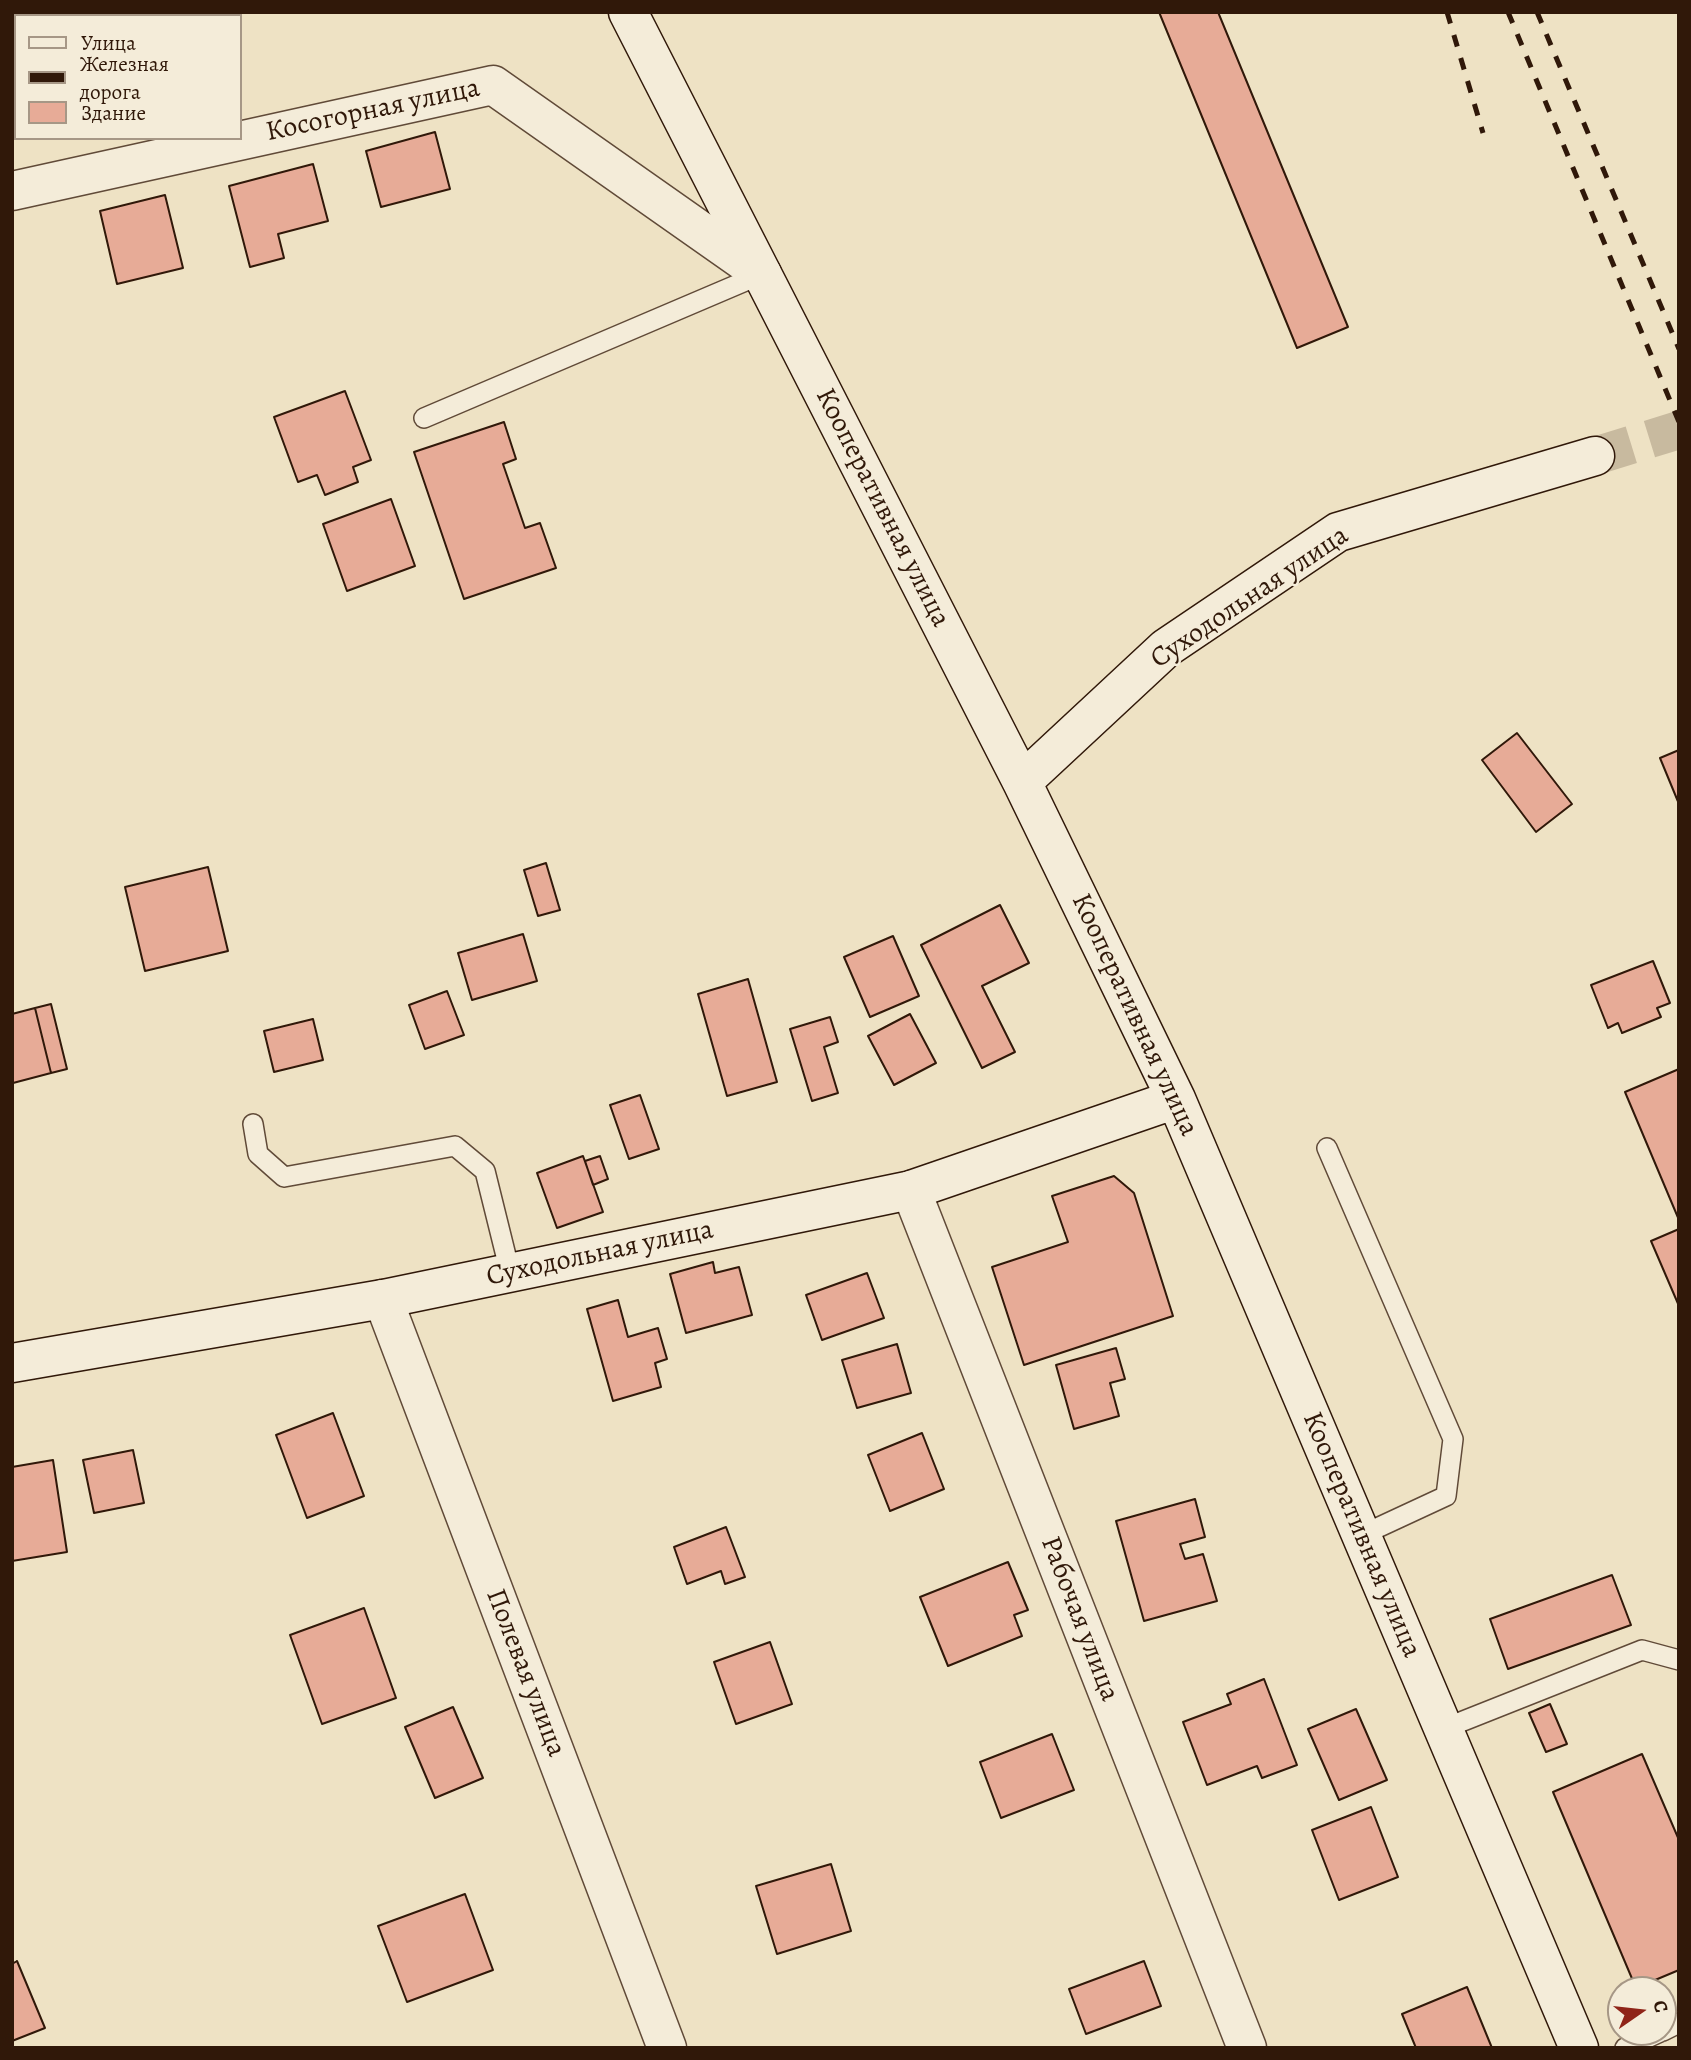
<!DOCTYPE html>
<html>
<head>
<meta charset="utf-8">
<style>
	body { margin:0 }
	#map { position:relative; width:1691px; height:2060px; overflow:hidden; background:#eee2c4; font-family:Alegreya,serif }
	canvas { display:block }
	.frame { position:absolute; inset:0; border:14px solid #301809; pointer-events:none }
	.legend { position:absolute; left:14px; top:14px; width:228px; height:126px; box-sizing:border-box; background:#f4ecd9; border:2px solid #a69786; margin:0; padding:9px 12px; list-style:none; font-size:21px; color:#301809 }
	.legend li { display:flex; align-items:center; gap:14px; height:35px }
	.legend b { width:35px; border:2px solid #a69786 }
	.north { position:absolute; left:1607px; top:1976px; width:70px; height:70px; box-sizing:border-box; background:#f4ecd9; border:2px solid #a69786; border-radius:50%; rotate:76deg; font-size:19px; font-weight:700; line-height:28px; text-align:center; color:#301809 }
	.north::after { content:''; display:block; margin:auto; width:24px; height:32px; background:#8f2418; clip-path:polygon(50% 0,100% 100%,50% 72%,0 100%) }
</style>
</head>
<body>
<div id="map">
<canvas width="1691" height="2060"></canvas>
<div class="frame"></div>
<ul class="legend">
<li><b style="height:9px;background:#f4ecd9"></b>Улица</li>
<li><b style="height:9px;background:#301809"></b>Железная дорога</li>
<li><b style="height:19px;background:#e7ab97"></b>Здание</li>
</ul>
<div class="north">С</div>
</div>
<script>
const c = document.querySelector('canvas').getContext('2d');
c.lineJoin = 'round';
function fillPath(path, color) { c.fillStyle = color; c.fill(path, 'evenodd'); }
const shape = rows => new Path2D(rows.map(r => 'M' + r).join(''));
function trace(path, color, width, dash) { c.strokeStyle = color; c.lineWidth = width; c.lineCap = dash ? 'butt' : 'round'; c.setLineDash(dash || []); c.stroke(path); }
function label(font, color, halo, rows, align = 'center') {
  c.font = font + ' Alegreya,serif'; c.lineWidth = 5; c.setLineDash([]); c.textBaseline = 'middle'; c.strokeStyle = halo; c.fillStyle = color; for (const [text, x, y, turn = 0] of rows) {
    c.save(); c.translate(x, y); c.rotate((+turn || 0) * Math.PI / 180); c.textAlign = isNaN(turn) ? turn : align; if (halo) c.strokeText(text, 0, 0); c.fillText(text, 0, 0); c.restore();
  }
}
const building = shape([
	[1159,12,1218,12,1348,327,1297,348,1159,12],
	[435,132,450,189,381,207,366,151,435,132],
	[313,164,328,221,278,234,284,258,250,267,229,186,313,164],
	[165,195,183,268,117,284,100,211,165,195],
	[345,391,371,460,353,467,358,482,325,495,317,475,298,482,274,417,345,391],
	[504,422,516,459,503,464,525,528,540,523,556,568,464,599,414,452,504,422],
	[391,499,415,566,347,591,323,524,391,499],
	[1517,733,1572,804,1536,832,1482,760,1517,733],
	[1679,750,1679,804,1660,758,1679,750],
	[546,863,560,910,538,916,524,870,546,863],
	[208,867,228,951,145,971,125,887,208,867],
	[1000,905,1029,963,982,986,1015,1052,982,1068,921,945,1000,905],
	[523,934,537,981,472,1000,458,953,523,934],
	[893,936,919,996,870,1017,844,957,893,936],
	[1653,961,1670,1003,1657,1008,1661,1017,1622,1033,1618,1023,1608,1028,1591,985,1653,961],
	[748,979,777,1082,727,1096,698,994,748,979],
	[447,991,464,1035,425,1049,409,1005,447,991],
	[51,1004,67,1069,51,1073,35,1008,51,1004],
	[35,1008,51,1073,13,1083,12,1014,35,1008],
	[910,1014,936,1063,894,1085,868,1036,910,1014],
	[830,1017,838,1042,824,1047,838,1093,812,1101,790,1029,830,1017],
	[313,1019,323,1060,274,1072,264,1031,313,1019],
	[1679,1069,1679,1220,1625,1092,1679,1069],
	[640,1095,659,1149,629,1159,610,1105,640,1095],
	[583,1156,603,1212,557,1228,537,1173,583,1156],
	[600,1156,608,1179,593,1185,585,1161,600,1156],
	[1114,1176,1134,1193,1173,1316,1024,1365,992,1267,1068,1242,1052,1196,1114,1176],
	[1679,1229,1679,1306,1651,1241,1679,1229],
	[713,1262,715,1273,739,1267,752,1315,686,1333,670,1274,713,1262],
	[867,1273,884,1318,822,1340,806,1295,867,1273],
	[618,1300,628,1337,658,1328,667,1359,655,1363,661,1387,613,1401,587,1309,618,1300],
	[897,1344,911,1393,857,1408,842,1360,897,1344],
	[1116,1348,1125,1379,1110,1383,1119,1416,1074,1429,1056,1365,1116,1348],
	[333,1413,364,1496,307,1518,276,1435,333,1413],
	[922,1433,944,1489,890,1511,868,1455,922,1433],
	[133,1450,144,1503,94,1513,83,1460,133,1450],
	[53,1460,67,1552,12,1561,12,1467,53,1460],
	[1195,1499,1205,1537,1180,1544,1185,1559,1203,1554,1217,1601,1144,1621,1116,1521,1195,1499],
	[726,1527,745,1577,725,1584,721,1571,687,1584,674,1547,726,1527],
	[1008,1562,1028,1610,1014,1615,1022,1636,948,1666,920,1597,1008,1562],
	[1612,1575,1631,1625,1508,1669,1490,1619,1612,1575],
	[364,1608,396,1698,322,1724,290,1635,364,1608],
	[770,1642,792,1704,736,1724,714,1662,770,1642],
	[1264,1679,1297,1765,1262,1778,1257,1766,1207,1785,1183,1722,1231,1704,1227,1694,1264,1679],
	[1550,1704,1567,1744,1546,1752,1529,1713,1550,1704],
	[453,1707,483,1778,435,1798,405,1727,453,1707],
	[1356,1709,1387,1780,1339,1800,1308,1729,1356,1709],
	[1052,1734,1074,1790,1001,1818,980,1762,1052,1734],
	[1642,1754,1679,1840,1679,1970,1636,1988,1553,1792,1642,1754],
	[1371,1807,1398,1877,1339,1900,1312,1830,1371,1807],
	[831,1864,851,1931,777,1954,756,1886,831,1864],
	[465,1894,493,1970,407,2002,378,1926,465,1894],
	[17,1961,45,2028,12,2041,12,1964,17,1961],
	[1144,1961,1161,2006,1086,2034,1069,1989,1144,1961],
	[1467,1987,1492,2048,1416,2048,1402,2014,1467,1987]
]);
const secondaryTunnel = shape([
	[1595,456,1679,430]
]);
const lane = shape([
	[424,418,762,274],
	[253,1124,258,1154,284,1177,455,1146,485,1171,510,1272],
	[1327,1148,1453,1439,1446,1496,1362,1535],
	[1443,1729,1642,1650,1679,1660],
	[1663,2031,1679,2023],
	[1625,2048,1660,2032]
]);
const street = shape([
	[12,191,493,85,762,274],
	[911,1190,1247,2048],
	[383,1299,667,2048]
]);
const secondary = shape([
	[628,12,1022,782,1176,1099,1579,2048],
	[1022,782,1166,648,1338,532,1595,456],
	[12,1363,383,1299,911,1190,1176,1099]
]);
const rail = shape([
	[1447,12,1483,133],
	[1508,12,1679,422],
	[1537,12,1679,349]
]);
const streetNames = [
	["Косогорная улица",373,111,-12],
	["Кооперативная улица",882,508,63],
	["Суходольная улица",1250,598,-34],
	["Кооперативная улица",1134,1015,65],
	["Суходольная улица",600,1254,-12],
	["Кооперативная улица",1361,1535,67],
	["Рабочая улица",1079,1619,69],
	["Полевая улица",525,1673,69]
];
fillPath(building, '#e7ab97');
trace(building, '#301809', 2);
trace(secondaryTunnel, '#c8ba9f', 38, [38, 19]);
trace(lane, '#604a38', 22);
trace(street, '#604a38', 41);
trace(secondary, '#301809', 41);
trace(lane, '#f4ecd9', 19);
trace(street, '#f4ecd9', 38);
trace(secondary, '#f4ecd9', 38);
trace(rail, '#301809', 5, [12, 12]);
label('28px', '#301809', '#f4ecd9', streetNames);
</script>
</body>
</html>
